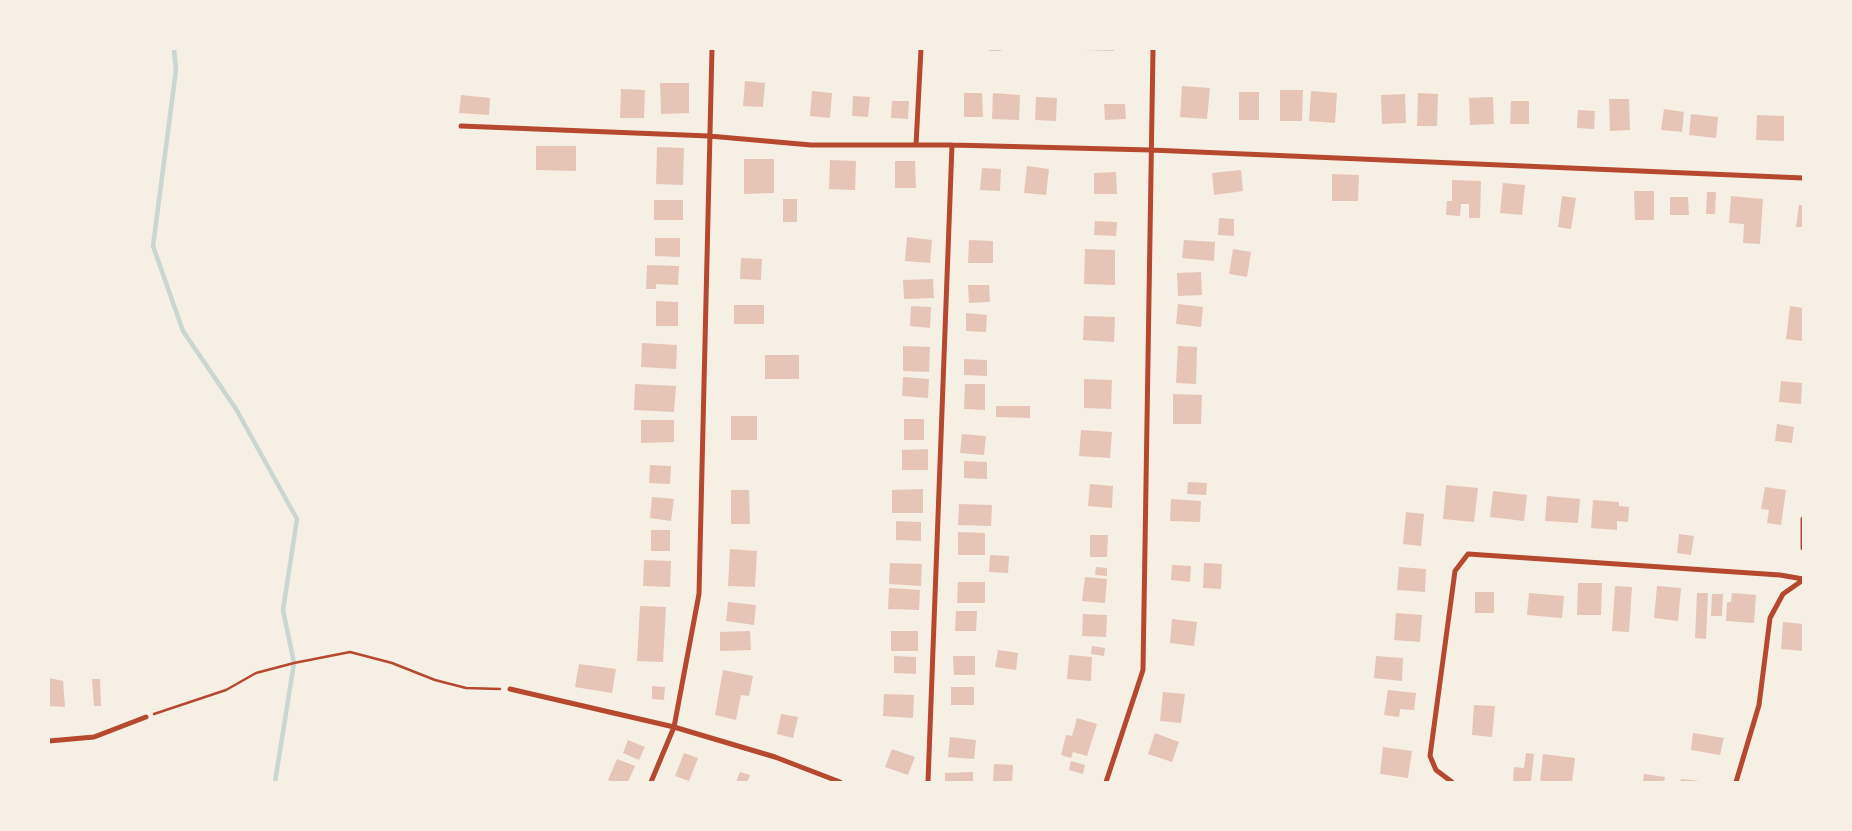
<!DOCTYPE html>
<html>
<head>
<meta charset="utf-8">
<style>
	body { margin:0 }
	#map { position:relative; width:1852px; height:831px; overflow:hidden; background:#f6efe4; font-family:"Noto Sans",sans-serif }
	canvas { display:block }
	.frame { position:absolute; inset:0; border:50px solid #f6efe4; pointer-events:none }
</style>
</head>
<body>
<div id="map">
<canvas width="1852" height="831"></canvas>
<div class="frame"></div>
</div>
<script>
const c = document.querySelector('canvas').getContext('2d');
c.lineJoin = 'round';
const shape = rows => new Path2D(rows.map(r => 'M' + r).join(''));
function trace(path, color, width, dash) { c.strokeStyle = color; c.lineWidth = width; c.lineCap = dash ? 'butt' : 'round'; c.setLineDash(dash || []); c.stroke(path); }
function fillPath(path, color) { c.fillStyle = color; c.fill(path, 'evenodd'); }
const stream = shape([
	[174,49,176,70,153,246,183,331,236,409,297,519,283,610,294,663,275,782]
]);
const building = shape([
	[989,49,1001,49,1001,51,989,51],
	[1084,49,1114,49,1114,51,1084,50],
	[745,81,765,83,763,107,743,106],
	[660,83,689,83,689,113,661,114],
	[1182,86,1210,88,1207,119,1180,117],
	[621,89,645,90,644,118,620,118],
	[1280,90,1303,90,1302,121,1280,121],
	[812,91,832,93,830,118,810,116],
	[1311,91,1337,93,1335,123,1309,121],
	[1239,92,1259,92,1259,120,1239,120],
	[964,93,982,93,983,117,964,117],
	[993,93,1020,95,1019,120,992,119],
	[1418,93,1438,94,1437,126,1417,126],
	[1405,94,1406,123,1382,124,1381,95],
	[461,95,490,98,489,115,459,113],
	[853,96,870,97,868,117,852,116],
	[1036,97,1057,98,1056,121,1035,120],
	[1493,97,1494,124,1470,125,1469,98],
	[1609,99,1629,99,1630,130,1610,131],
	[892,101,909,101,908,119,891,118],
	[1511,101,1529,101,1529,124,1510,124],
	[1104,104,1125,104,1126,119,1105,120],
	[1664,109,1684,112,1682,132,1661,130],
	[1578,110,1595,111,1594,129,1577,128],
	[1691,114,1718,117,1716,138,1689,135],
	[1757,115,1784,116,1784,141,1756,140],
	[536,146,576,146,576,171,536,170],
	[657,147,684,148,683,185,656,184],
	[744,159,774,159,774,193,744,194],
	[830,160,856,161,855,190,829,189],
	[895,161,915,161,916,188,895,188],
	[1027,166,1049,169,1046,195,1024,193],
	[982,168,1001,169,1000,191,980,190],
	[1241,170,1243,191,1214,195,1212,173],
	[1116,172,1117,194,1094,194,1094,173],
	[1332,174,1359,175,1358,201,1332,201],
	[1452,180,1481,181,1480,218,1469,218,1469,204,1461,204,1460,216,1446,215,1447,201,1452,201],
	[1503,183,1525,185,1522,215,1500,213],
	[1634,191,1654,191,1654,220,1635,220],
	[1707,192,1716,192,1715,214,1706,214],
	[1562,196,1576,198,1571,229,1558,227],
	[1731,196,1763,199,1760,244,1743,243,1744,224,1729,223],
	[1670,197,1688,197,1689,215,1670,215],
	[783,199,797,199,797,222,783,222],
	[654,200,683,200,683,220,654,220],
	[1799,205,1803,205,1803,227,1796,227],
	[1219,218,1234,219,1234,236,1218,235],
	[1095,221,1117,222,1116,236,1094,235],
	[907,237,932,240,930,263,905,261],
	[655,238,680,238,680,257,655,256],
	[969,240,993,241,993,263,968,263],
	[1184,240,1215,242,1214,261,1182,258],
	[1085,249,1115,250,1115,285,1084,284],
	[1233,249,1251,252,1247,277,1229,274],
	[741,258,762,259,761,280,740,279],
	[647,265,679,266,678,285,656,284,656,289,646,289],
	[1201,272,1202,295,1178,296,1177,273],
	[933,279,934,298,904,299,903,280],
	[968,285,989,285,990,302,969,303],
	[656,301,678,302,678,326,656,326],
	[1178,304,1203,307,1201,327,1176,324],
	[734,305,764,305,764,324,734,324],
	[911,306,931,307,930,328,910,326],
	[1790,306,1803,308,1803,341,1786,339],
	[966,313,987,315,986,332,966,331],
	[1084,316,1115,317,1114,342,1083,340],
	[642,343,677,345,676,369,641,367],
	[903,346,930,347,929,372,903,371],
	[1178,346,1197,347,1196,384,1176,383],
	[765,355,799,355,799,379,765,379],
	[964,359,987,360,987,376,964,375],
	[903,377,929,379,928,398,902,396],
	[1084,379,1112,380,1111,409,1084,408],
	[1781,381,1802,383,1801,404,1779,402],
	[635,384,676,386,674,412,634,410],
	[965,384,985,384,985,410,964,409],
	[1173,394,1202,395,1201,424,1173,424],
	[996,406,1030,406,1030,418,996,417],
	[731,416,757,416,757,440,731,440],
	[904,419,924,419,924,440,904,440],
	[641,420,674,420,674,442,641,443],
	[1777,424,1794,427,1792,443,1775,441],
	[1081,430,1112,432,1110,458,1079,456],
	[962,434,986,436,984,455,960,453],
	[928,449,928,470,902,470,902,450],
	[964,461,987,462,987,479,964,478],
	[650,465,671,466,670,484,649,483],
	[1188,482,1207,483,1206,495,1187,494],
	[1090,484,1113,486,1112,508,1088,506],
	[1446,485,1478,488,1474,522,1443,519],
	[1765,487,1786,490,1781,525,1767,523,1769,510,1761,509],
	[923,489,923,513,892,513,892,490],
	[731,490,749,490,750,524,731,524],
	[1493,491,1527,495,1524,521,1490,517],
	[1547,496,1580,499,1578,523,1545,521],
	[652,497,674,499,671,521,650,518],
	[1171,499,1201,501,1200,522,1170,521],
	[1593,500,1619,502,1619,506,1629,507,1628,522,1617,521,1617,530,1591,528],
	[959,504,992,505,991,526,958,525],
	[1406,512,1424,514,1421,546,1403,544],
	[896,521,921,522,921,541,896,540],
	[651,530,670,530,670,551,651,551],
	[958,532,985,533,985,555,958,555],
	[1679,534,1694,536,1691,555,1677,553],
	[1090,535,1108,535,1107,557,1090,557],
	[730,549,757,551,755,587,728,586],
	[990,555,1009,556,1008,573,989,572],
	[644,560,671,561,670,587,643,586],
	[890,563,922,564,921,586,889,584],
	[1204,563,1222,564,1221,589,1203,588],
	[1172,565,1191,566,1190,582,1171,580],
	[1096,567,1107,568,1107,576,1095,575],
	[1399,567,1426,569,1425,592,1397,590],
	[1085,577,1107,579,1105,603,1082,601],
	[958,582,985,582,985,603,957,603],
	[1578,583,1602,583,1601,615,1577,615],
	[1615,586,1632,587,1629,632,1612,631],
	[1657,586,1681,588,1678,621,1654,618],
	[889,588,920,590,919,610,888,609],
	[1475,592,1494,592,1494,613,1475,613],
	[1529,593,1564,596,1562,618,1527,615],
	[1697,593,1708,593,1706,639,1695,638],
	[1732,593,1756,595,1754,623,1726,621,1727,602,1731,602],
	[1712,594,1723,594,1722,616,1711,616],
	[728,602,756,605,754,625,726,621],
	[640,606,666,607,663,662,637,661],
	[956,611,977,611,976,631,955,631],
	[1396,613,1422,615,1420,642,1394,640],
	[1083,614,1107,615,1106,637,1082,636],
	[1172,619,1197,622,1194,646,1170,643],
	[1783,622,1803,624,1803,651,1781,649],
	[750,631,751,650,720,651,720,632],
	[891,631,918,631,918,651,891,651],
	[1092,646,1105,648,1104,656,1091,654],
	[998,650,1018,653,1016,670,995,667],
	[1069,655,1092,657,1091,681,1067,679],
	[894,656,916,657,916,674,894,673],
	[953,656,975,656,975,675,954,675],
	[1376,656,1403,658,1402,681,1374,678],
	[579,664,616,669,612,693,575,687],
	[723,670,753,676,749,696,741,695,736,720,715,715],
	[49,678,63,681,65,707,49,706],
	[92,679,100,679,101,706,94,706],
	[652,686,665,687,664,700,652,699],
	[951,687,974,687,974,705,951,705],
	[1388,690,1416,693,1414,710,1400,709,1399,717,1384,715],
	[1163,692,1185,694,1181,723,1160,721],
	[884,694,914,695,913,718,883,716],
	[1474,705,1495,706,1492,737,1472,735],
	[781,714,798,717,793,738,777,734],
	[1077,718,1097,724,1087,756,1073,752,1071,758,1061,755,1066,735,1072,736],
	[1155,733,1179,742,1172,762,1148,754],
	[1693,733,1724,738,1720,755,1691,750],
	[950,737,976,740,974,759,948,757],
	[628,740,645,747,639,760,623,753],
	[1383,747,1412,751,1408,778,1380,774],
	[892,749,915,757,908,775,885,767],
	[684,753,698,758,689,781,675,776],
	[1526,753,1534,754,1531,782,1513,782,1514,767,1524,768],
	[1543,754,1575,758,1572,782,1540,782],
	[617,759,635,766,628,782,612,782,608,780],
	[1071,761,1085,765,1083,774,1069,770],
	[994,764,1013,765,1012,782,993,782],
	[740,772,750,775,747,782,736,782],
	[973,772,973,782,945,782,945,773],
	[1644,774,1665,777,1664,782,1643,782],
	[1681,779,1700,781,1700,782,1680,782]
]);
const path = shape([
	[154,714,226,690,256,673,294,663,350,652,392,663,435,680,466,688,500,689]
]);
const minor = shape([
	[461,126,709,136,811,145,952,145,1151,150,1803,178],
	[916,145,921,49],
	[1803,519,1803,548],
	[510,689,674,727,775,757,840,782],
	[49,741,94,737,146,717],
	[651,782,674,727,699,594,712,49],
	[928,782,952,145],
	[1106,782,1143,670,1153,49],
	[1452,782,1436,770,1430,756,1455,571,1468,554,1780,575,1803,579],
	[1736,782,1759,705,1770,618,1783,594,1803,580]
]);
trace(stream, '#c9d6d2', 4.5);
fillPath(building, '#e6c5b7');
trace(path, '#b5482f', 2.5);
trace(minor, '#b5482f', 5);
</script>
</body>
</html>
